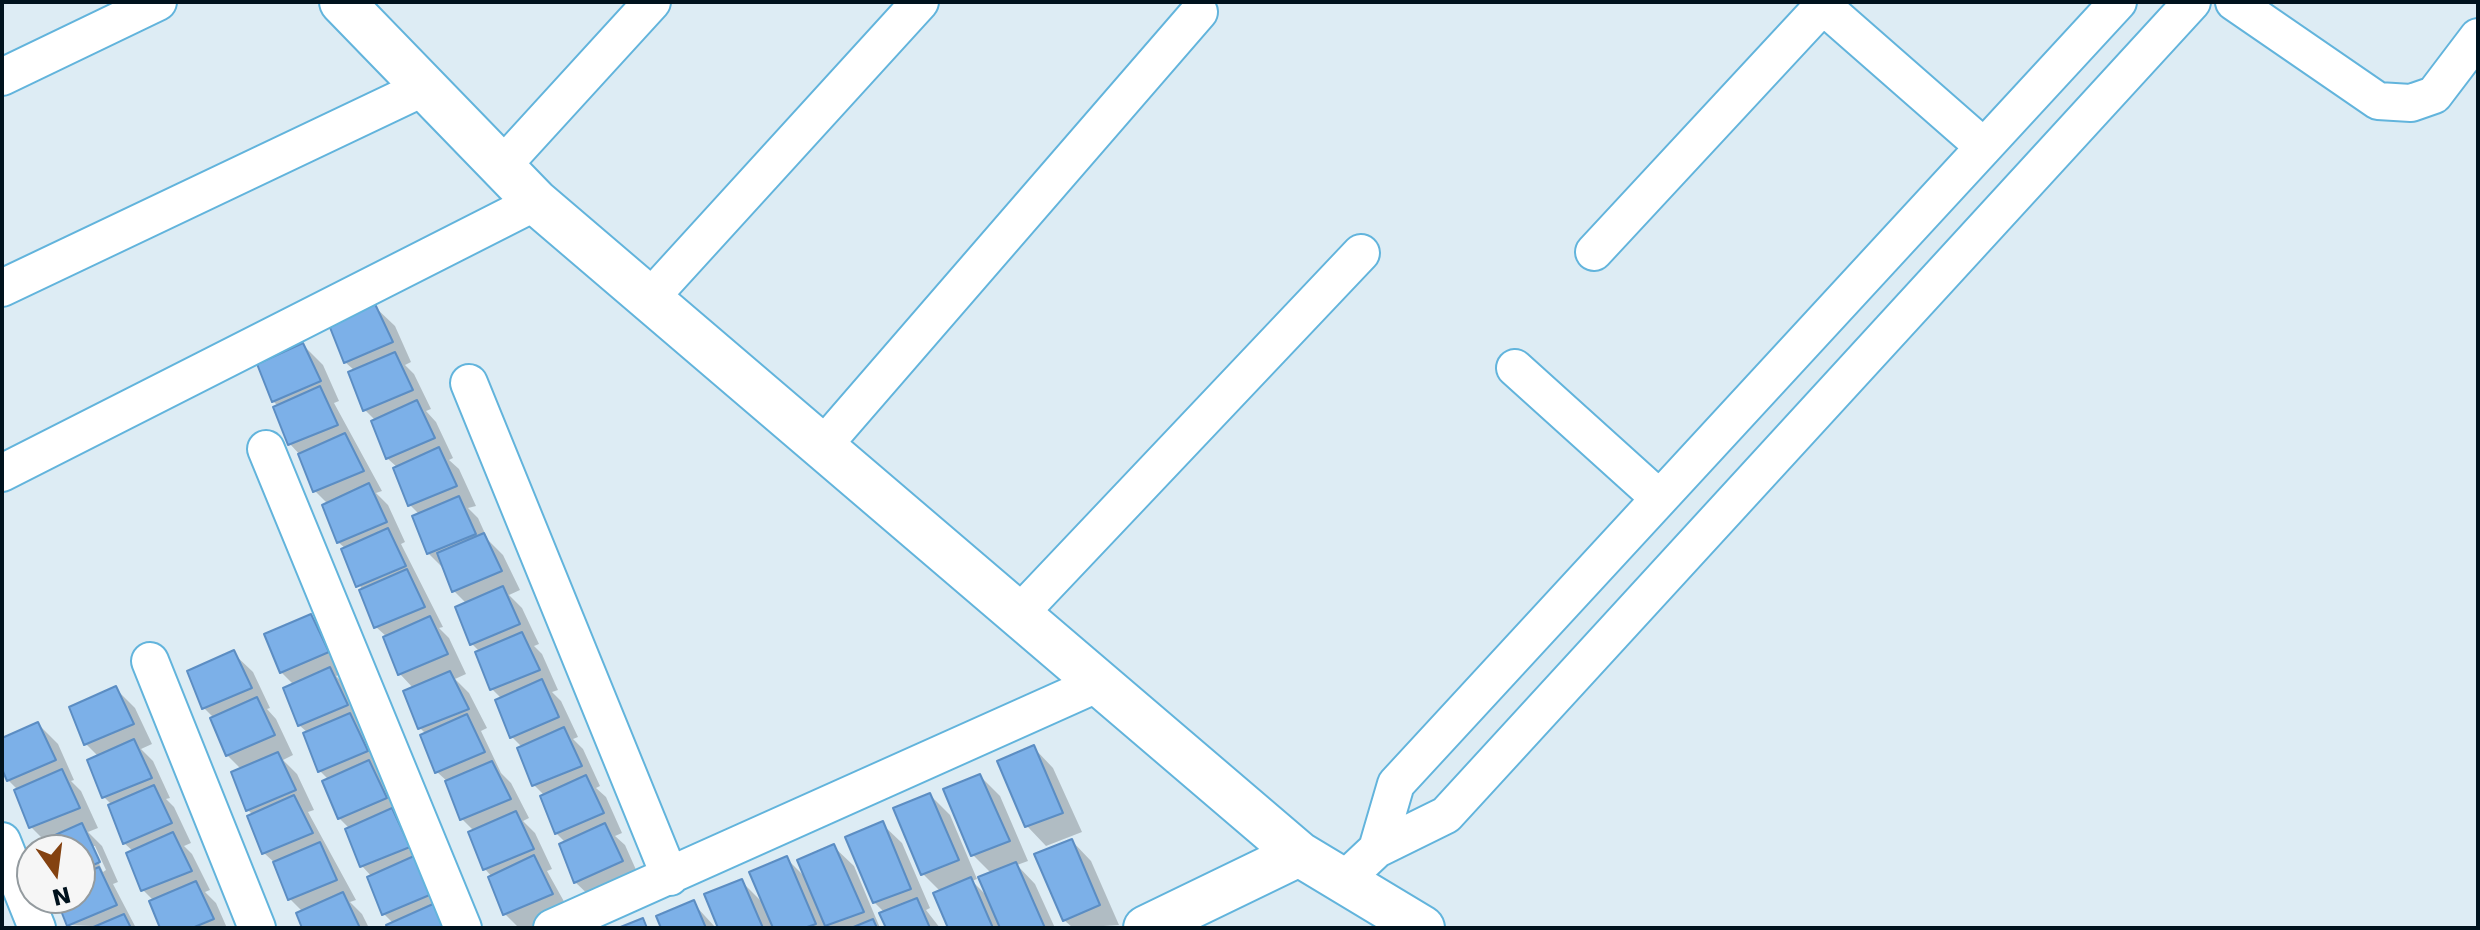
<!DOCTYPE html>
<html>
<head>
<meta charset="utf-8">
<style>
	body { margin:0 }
	#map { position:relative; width:2480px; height:930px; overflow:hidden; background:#ddecf4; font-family:"DejaVu Sans",sans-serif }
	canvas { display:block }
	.frame { position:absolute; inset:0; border:4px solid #00121d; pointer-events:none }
	.north { position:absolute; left:16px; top:834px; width:80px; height:80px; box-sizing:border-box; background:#f6f6f6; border:2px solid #949b9f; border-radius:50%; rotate:166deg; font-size:22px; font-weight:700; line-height:32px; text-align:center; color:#00121d }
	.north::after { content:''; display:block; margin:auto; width:28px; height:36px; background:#844211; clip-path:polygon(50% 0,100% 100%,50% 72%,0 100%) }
</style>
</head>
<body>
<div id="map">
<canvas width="2480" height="930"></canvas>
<div class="frame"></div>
<div class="north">N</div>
</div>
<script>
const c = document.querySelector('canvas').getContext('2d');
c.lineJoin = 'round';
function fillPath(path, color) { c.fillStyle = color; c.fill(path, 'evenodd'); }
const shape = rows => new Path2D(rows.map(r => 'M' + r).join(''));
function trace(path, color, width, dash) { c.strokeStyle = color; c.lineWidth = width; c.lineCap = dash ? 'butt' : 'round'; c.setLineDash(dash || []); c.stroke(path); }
const shadow = shape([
	[375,307,395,326,411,362,405,365,414,374,431,409,426,411,436,422,453,458,449,460,459,469,476,506,468,508,478,518,488,540,503,555,520,590,509,595,522,608,539,644,534,646,542,654,558,690,552,692,561,701,578,737,573,739,583,749,600,786,596,788,606,797,622,833,615,836,625,845,641,881,595,901,575,882,566,843,556,833,545,796,534,785,520,750,523,748,512,737,497,701,502,699,492,689,480,652,472,644,467,604,454,591,446,571,428,553,420,515,410,505,398,468,387,458,376,421,365,410,355,371,345,362],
	[303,345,323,365,339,401,334,403,382,491,376,493,388,505,405,542,401,544,443,627,439,628,449,638,466,674,455,679,469,693,487,728,481,731,501,773,511,783,529,818,523,821,535,833,552,869,547,871,571,914,536,928,519,928,504,913,492,877,485,869,475,832,462,819,448,782,437,772,426,734,420,728,414,689,400,674,387,637,376,627,346,549,338,542,328,504,315,491,301,456,290,444,279,407,273,401],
	[311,616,331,636,347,672,336,676,349,689,386,771,380,773,388,782,452,926,389,928,394,924,384,914,372,877,362,866,350,829,339,818,329,780,320,771,308,733,299,725,294,685,281,672],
	[233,653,253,672,270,708,267,709,276,719,293,755,283,760,297,774,314,810,308,812,356,900,350,902,362,914,369,928,304,928,303,912,290,899,276,864,264,853,253,815,248,810,242,770,227,755,214,718,204,708],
	[115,688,135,708,152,744,141,749,153,761,170,798,166,799,174,807,191,843,184,846,192,854,210,890,205,892,216,903,227,928,162,928,154,901,143,890,129,854,134,852,124,843,112,805,104,797,90,761,99,757,86,744],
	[38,724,58,744,74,780,71,781,81,791,98,828,88,832,102,846,118,882,113,884,136,928,69,925,58,898,80,898,80,850,40,850,46,842,31,827,18,790,8,780,2,764,2,740],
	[91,846,95,846,106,870,103,872],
	[1034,748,1053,768,1082,832,1046,846,1027,826],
	[980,776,1000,796,1028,861,1017,865,1035,884,1055,928,950,928,941,892,923,874,930,795,950,815,977,879,972,881,990,899,992,874,973,855],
	[882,824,902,843,930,908,926,910,940,928,888,928,885,913,874,902],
	[1072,841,1091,861,1119,925,1073,928,1064,920],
	[834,847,854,866,880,928,720,928,741,881,765,905,787,859,806,878],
	[693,903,716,928,664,928]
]);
const building = shape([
	[375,304,393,342,344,363,329,325,375,304],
	[303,343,321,381,272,402,257,364,303,343],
	[395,352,413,390,363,411,348,372,395,352],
	[320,386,338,425,288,445,273,407,320,386],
	[417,400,435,438,386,459,371,421,417,400],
	[345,433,364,471,313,492,298,454,345,433],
	[439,447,457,486,408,506,393,468,439,447],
	[369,483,387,522,337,543,322,505,369,483],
	[459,496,476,534,427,554,412,516,459,496],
	[388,528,406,566,356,587,341,549,388,528],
	[484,533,502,571,452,592,437,553,484,533],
	[407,569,425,607,374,628,359,590,407,569],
	[503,586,520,624,470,645,455,607,503,586],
	[311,614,329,652,280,673,264,634,311,614],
	[430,616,448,654,398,675,383,637,430,616],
	[522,632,540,670,490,690,475,652,522,632],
	[234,650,252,688,202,709,187,671,234,650],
	[330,667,348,705,298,726,283,688,330,667],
	[450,671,469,709,418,729,403,691,450,671],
	[542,679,559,717,510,738,495,700,542,679],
	[116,686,134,724,84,745,69,707,116,686],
	[257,697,275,735,226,756,210,718,257,697],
	[350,713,368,751,318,772,303,733,350,713],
	[467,714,485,752,435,773,420,735,467,714],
	[38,722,56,760,7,781,2,769,2,738,38,722],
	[564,727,582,766,532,786,517,748,564,727],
	[134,739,152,778,102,798,87,760,134,739],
	[1034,745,1063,813,1025,827,997,761,1034,745],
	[278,752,296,790,246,811,231,772,278,752],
	[369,760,387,798,338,819,322,781,369,760],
	[492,761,511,799,460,820,445,781,492,761],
	[62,769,80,808,29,828,14,790,62,769],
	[980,774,1010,841,971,856,943,789,980,774],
	[586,775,604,813,555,834,540,796,586,775],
	[154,785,172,823,123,844,108,805,154,785],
	[930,793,959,860,921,875,893,808,930,793],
	[294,795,313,833,262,854,247,816,294,795],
	[392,808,410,847,360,867,345,829,392,808],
	[516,811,534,849,483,870,468,832,516,811],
	[883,821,911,889,873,903,845,837,883,821],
	[82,823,100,862,80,871,80,850,38,850,35,844,82,823],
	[605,823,623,861,574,883,559,844,605,823],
	[173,832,192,871,141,891,126,853,173,832],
	[1072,839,1100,905,1063,921,1034,854,1072,839],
	[320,842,337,880,288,900,273,862,320,842],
	[834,844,864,912,825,926,797,860,834,844],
	[534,855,553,894,503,915,488,877,534,855],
	[414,856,432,894,382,915,367,877,414,856],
	[787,856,816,924,804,928,773,928,749,872,787,856],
	[1016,862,1045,928,1000,928,978,877,1016,862],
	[99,867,117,905,67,926,56,898,80,898,80,875,99,867],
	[971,877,993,928,948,928,933,893,971,877],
	[742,879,763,928,718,928,704,894,742,879],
	[196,881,214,919,192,928,160,928,149,901,196,881],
	[343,892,360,928,302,928,296,913,343,892],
	[917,898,930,928,886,928,879,913,917,898],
	[694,900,706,928,661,928,656,916,694,900],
	[433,904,444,928,387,928,386,925,433,904],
	[124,914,131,928,91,928,124,914],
	[643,918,647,928,618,928,643,918],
	[873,919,877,928,851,928,873,919]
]);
const minor = shape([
	[2234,2,2378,101,2411,103,2434,95,2478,37],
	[2,77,158,2],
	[503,165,652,2],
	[1594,252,1817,12,1830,12,1984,147],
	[2,288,425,87],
	[650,298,920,2],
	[1515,368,1659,498],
	[469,383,670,877],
	[822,447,1199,12],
	[266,449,463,928],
	[2,473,536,202],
	[1018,615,1361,253],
	[150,661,257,928],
	[2,841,37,928],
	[1377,849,1396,784,2118,2],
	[1343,881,1377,849,1446,815,2192,2],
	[552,928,1099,683]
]);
const tertiary = shape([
	[342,2,536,202,1299,854,1422,928],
	[1146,928,1299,854]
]);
fillPath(shadow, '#0003');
fillPath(building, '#7cb0e8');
trace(building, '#5b8dc3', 2);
trace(minor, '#62b4dc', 40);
trace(tertiary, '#62b4dc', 48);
trace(minor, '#fff', 36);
trace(tertiary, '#fff', 44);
</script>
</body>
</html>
